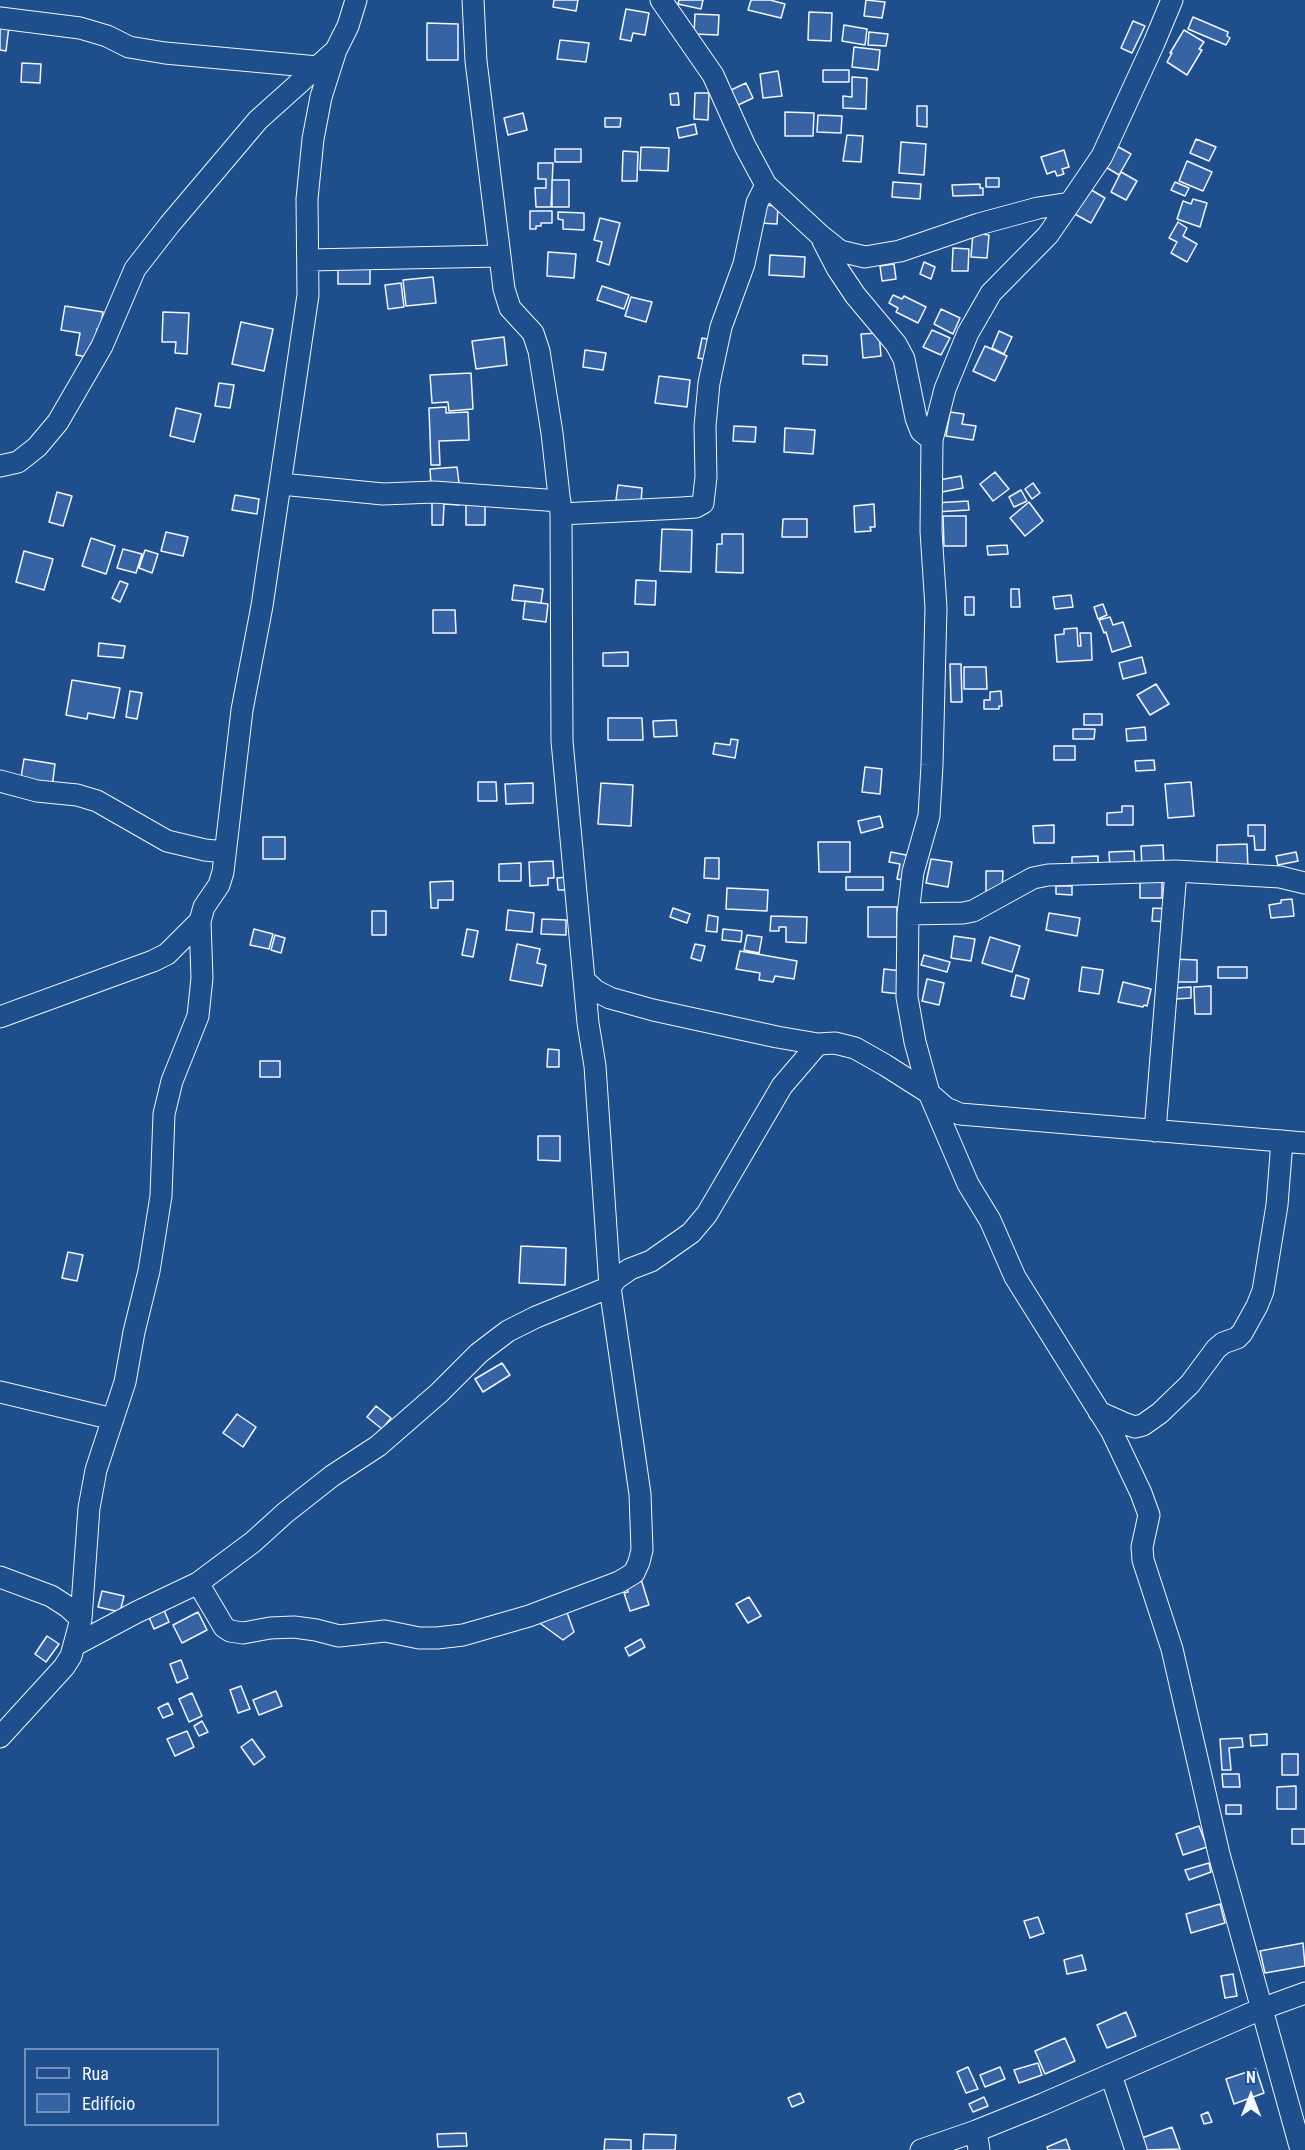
<!DOCTYPE html>
<html>
<head>
<meta charset="utf-8">
<style>
	body { margin:0 }
	#map { position:relative; width:1305px; height:2150px; overflow:hidden; background:#1f4e8c; font-family:"Roboto Condensed",sans-serif }
	canvas { display:block }
	.legend { position:absolute; left:24px; top:2048px; width:195px; height:78px; box-sizing:border-box; background:#1f4e8c; border:2px solid #7391ba; margin:0; padding:8px 10px; list-style:none; font-size:18px; color:#f2f6ff }
	.legend li { display:flex; align-items:center; gap:12px; height:30px }
	.legend b { width:30px; border:2px solid #7391ba }
	.north { position:absolute; left:1221px; top:2066px; width:60px; height:60px; -webkit-text-stroke:4px #1f4e8c; paint-order:stroke; rotate:0deg; font-size:16px; font-weight:700; line-height:24px; text-align:center; color:#f2f6ff }
	.north::after { content:''; display:block; margin:auto; width:21px; height:27px; background:#f2f6ff; clip-path:polygon(50% 0,100% 100%,50% 72%,0 100%) }
</style>
</head>
<body>
<div id="map">
<canvas width="1305" height="2150"></canvas>
<ul class="legend">
<li><b style="height:8px;background:#1f4e8c"></b>Rua</li>
<li><b style="height:16px;background:#3563a3"></b>Edifício</li>
</ul>
<div class="north">N</div>
</div>
<script>
const c = document.querySelector('canvas').getContext('2d');
c.lineJoin = 'round';
function fillPath(path, color) { c.fillStyle = color; c.fill(path, 'evenodd'); }
const shape = rows => new Path2D(rows.map(r => 'M' + r).join(''));
function trace(path, color, width, dash) { c.strokeStyle = color; c.lineWidth = width; c.lineCap = dash ? 'butt' : 'round'; c.setLineDash(dash || []); c.stroke(path); }
const building = shape([
	[554,0,578,0,576,11,553,7,554,0],
	[679,0,703,0,701,9,678,4,679,0],
	[751,0,770,0,785,4,781,18,748,10,751,0],
	[866,0,885,2,882,18,864,16,866,0],
	[626,9,649,13,645,35,633,33,631,41,620,39,626,9],
	[809,12,832,13,831,41,808,40,809,12],
	[695,14,719,15,718,35,694,34,695,14],
	[1193,17,1228,32,1227,36,1230,38,1226,45,1188,29,1193,17],
	[1133,21,1145,26,1132,53,1121,48,1133,21],
	[427,23,458,24,458,60,427,60,427,23],
	[0,25,9,26,6,51,0,50,0,25],
	[844,25,867,29,865,45,842,41,844,25],
	[1184,30,1204,42,1199,49,1202,50,1187,75,1167,62,1172,53,1170,53,1184,30],
	[869,32,888,34,886,46,868,45,869,32],
	[560,40,589,43,586,62,557,59,560,40],
	[854,47,880,50,878,70,852,67,854,47],
	[22,63,41,64,40,83,21,82,22,63],
	[823,70,849,70,849,82,823,82,823,70],
	[778,71,782,96,763,98,760,74,778,71],
	[852,77,867,78,866,109,843,108,843,96,852,97,852,77],
	[746,83,753,98,738,105,731,90,746,83],
	[678,93,679,105,671,105,670,94,678,93],
	[695,93,709,93,708,120,694,119,695,93],
	[917,106,927,106,927,127,917,126,917,106],
	[785,112,814,113,813,136,785,136,785,112],
	[523,113,527,130,508,135,504,118,523,113],
	[818,115,842,116,841,133,817,132,818,115],
	[605,118,621,118,620,127,605,127,605,118],
	[695,124,697,134,679,138,677,128,695,124],
	[847,135,863,136,861,162,843,161,847,135],
	[1196,139,1216,147,1209,161,1190,153,1196,139],
	[901,142,926,144,924,175,899,173,901,142],
	[1115,145,1131,154,1119,175,1104,166,1115,145],
	[641,147,669,148,668,171,640,170,641,147],
	[555,149,581,149,581,162,555,162,555,149],
	[1064,150,1069,167,1062,169,1064,174,1057,176,1055,171,1047,174,1041,157,1064,150],
	[623,151,638,152,637,181,622,181,623,151],
	[1187,161,1212,172,1203,191,1179,181,1187,161],
	[538,163,553,163,551,207,536,207,535,188,546,188,546,179,538,179,538,163],
	[1121,172,1137,181,1126,200,1111,192,1121,172],
	[986,178,999,178,999,187,986,187,986,178],
	[552,180,569,180,569,207,552,207,552,180],
	[893,182,921,184,920,199,892,197,893,182],
	[1175,182,1189,188,1185,196,1171,190,1175,182],
	[980,184,980,188,983,188,983,195,953,196,952,185,980,184],
	[1088,188,1105,198,1091,223,1073,213,1088,188],
	[1193,199,1207,203,1200,227,1177,219,1183,201,1191,204,1193,199],
	[761,205,778,206,777,224,760,223,761,205],
	[530,211,552,211,552,223,541,223,541,226,536,226,536,229,530,229,530,211],
	[558,212,584,213,584,230,563,229,563,220,558,219,558,212],
	[600,218,620,223,609,265,597,261,602,242,594,240,600,218],
	[1178,222,1187,228,1183,236,1197,244,1187,262,1171,253,1177,242,1169,238,1178,222],
	[973,233,989,235,987,258,971,257,973,233],
	[953,248,969,249,968,271,952,271,953,248],
	[548,252,576,254,574,278,547,276,548,252],
	[770,255,805,257,804,277,769,275,770,255],
	[924,262,935,267,931,279,920,274,924,262],
	[338,263,370,263,370,284,338,284,338,263],
	[894,264,896,279,882,281,880,266,894,264],
	[433,277,436,303,406,306,403,280,433,277],
	[401,283,404,307,388,309,385,285,401,283],
	[602,286,629,295,624,309,597,300,602,286],
	[893,295,902,299,904,296,926,307,918,323,896,312,898,308,889,303,893,295],
	[631,297,652,302,646,322,625,316,631,297],
	[65,306,103,312,100,329,97,329,93,358,76,355,80,333,61,330,65,306],
	[941,309,960,318,953,334,934,324,941,309],
	[163,312,189,313,187,354,175,353,176,342,162,342,163,312],
	[241,322,273,329,264,371,232,364,241,322],
	[932,330,950,338,941,355,923,347,932,330],
	[999,331,1012,337,1004,354,992,348,999,331],
	[879,333,881,356,863,358,861,334,879,333],
	[504,337,507,365,476,369,472,341,504,337],
	[702,338,713,340,708,360,698,358,702,338],
	[985,346,1007,356,995,381,973,371,985,346],
	[585,350,606,353,603,370,583,367,585,350],
	[803,355,827,356,827,365,803,364,803,355],
	[471,373,473,409,449,411,448,402,432,403,430,375,471,373],
	[659,376,690,380,687,407,655,403,659,376],
	[219,383,234,385,230,408,215,406,219,383],
	[446,407,446,413,468,412,469,440,439,441,440,465,431,465,429,408,446,407],
	[176,408,201,414,194,442,170,436,176,408],
	[950,412,964,414,962,424,976,426,973,440,946,436,950,412],
	[734,426,756,427,755,442,733,441,734,426],
	[785,428,815,430,813,454,784,452,785,428],
	[457,467,459,483,431,484,430,469,457,467],
	[995,472,1009,489,993,501,980,484,995,472],
	[961,476,963,488,942,492,939,480,961,476],
	[1033,483,1040,493,1032,499,1025,489,1033,483],
	[618,485,642,488,641,503,616,500,618,485],
	[1021,490,1027,501,1014,507,1009,497,1021,490],
	[57,492,72,496,63,526,49,522,57,492],
	[235,495,259,499,257,514,232,510,235,495],
	[432,495,460,495,459,505,444,504,443,525,432,525,432,495],
	[466,499,485,499,485,525,466,525,466,499],
	[968,501,969,510,935,512,935,503,968,501],
	[1029,502,1043,521,1025,536,1010,518,1029,502],
	[874,504,875,527,870,527,871,531,855,532,854,506,874,504],
	[943,516,966,516,966,546,944,546,943,516],
	[783,519,807,519,807,537,782,537,783,519],
	[662,529,692,530,691,572,660,571,662,529],
	[166,532,188,537,183,556,161,551,166,532],
	[722,534,743,534,743,573,716,572,717,544,722,544,722,534],
	[91,538,115,546,106,574,82,566,91,538],
	[1007,545,1008,554,988,555,987,546,1007,545],
	[123,549,142,554,136,573,117,568,123,549],
	[145,550,158,554,152,573,139,568,145,550],
	[24,551,53,559,44,590,16,582,24,551],
	[636,580,656,581,655,605,635,604,636,580],
	[120,581,128,584,120,602,112,598,120,581],
	[514,585,543,589,541,603,512,600,514,585],
	[1011,589,1019,589,1020,607,1011,607,1011,589],
	[1071,595,1073,607,1055,609,1053,597,1071,595],
	[965,597,974,597,974,615,965,615,965,597],
	[525,601,548,604,546,622,523,619,525,601],
	[1103,604,1107,615,1098,619,1094,607,1103,604],
	[433,610,455,610,456,633,433,633,433,610],
	[1110,617,1113,625,1123,622,1131,646,1112,652,1106,632,1104,633,1099,620,1110,617],
	[1077,628,1078,646,1081,646,1080,633,1091,633,1092,660,1057,662,1055,635,1064,634,1064,629,1077,628],
	[99,643,125,646,123,658,98,656,99,643],
	[628,652,628,666,603,666,603,653,628,652],
	[1142,657,1146,673,1123,679,1119,663,1142,657],
	[950,664,961,664,962,702,951,702,950,664],
	[964,667,986,667,987,689,964,689,964,667],
	[72,680,120,688,114,718,88,713,87,719,66,715,72,680],
	[1156,684,1169,704,1150,715,1137,695,1156,684],
	[130,691,142,693,137,719,126,717,130,691],
	[1001,691,1002,706,999,706,999,709,984,709,984,700,990,700,990,692,1001,691],
	[1084,714,1102,714,1102,725,1084,725,1084,714],
	[608,718,642,718,643,740,608,740,608,718],
	[676,720,677,736,654,737,653,721,676,720],
	[1145,727,1146,740,1127,741,1126,729,1145,727],
	[1073,729,1095,729,1094,739,1073,739,1073,729],
	[731,739,738,740,735,758,713,754,715,743,730,745,731,739],
	[1054,746,1075,746,1075,760,1054,760,1054,746],
	[24,759,55,764,52,788,20,784,24,759],
	[1154,760,1155,770,1136,771,1135,761,1154,760],
	[865,767,882,769,880,794,862,792,865,767],
	[478,782,496,782,497,801,478,801,478,782],
	[1191,782,1194,816,1168,818,1165,784,1191,782],
	[533,783,533,803,506,804,505,784,533,783],
	[601,783,633,785,631,826,598,824,601,783],
	[1122,806,1133,806,1133,825,1107,825,1107,813,1122,812,1122,806],
	[880,816,883,827,861,833,858,821,880,816],
	[1054,825,1054,843,1034,843,1033,826,1054,825],
	[1248,825,1265,825,1265,850,1255,850,1254,836,1248,836,1248,825],
	[263,837,285,837,285,859,263,859,263,837],
	[818,842,850,842,850,872,819,872,818,842],
	[1247,844,1248,869,1217,870,1217,845,1247,844],
	[1163,845,1164,867,1142,868,1141,846,1163,845],
	[1134,851,1135,868,1110,869,1109,852,1134,851],
	[891,852,911,856,907,881,897,879,900,864,889,862,891,852],
	[1296,852,1298,861,1278,865,1276,856,1296,852],
	[1098,856,1098,869,1072,870,1072,857,1098,856],
	[705,858,719,858,719,879,704,878,705,858],
	[931,859,952,862,948,887,926,883,931,859],
	[553,861,554,878,548,878,548,885,530,886,529,862,553,861],
	[521,863,521,881,499,881,499,864,521,863],
	[986,871,1003,871,1002,891,986,891,986,871],
	[567,877,569,890,558,890,557,878,567,877],
	[846,877,883,877,883,890,846,890,846,877],
	[1140,879,1162,879,1162,898,1140,898,1140,879],
	[453,881,453,900,438,900,438,908,431,908,430,882,453,881],
	[1056,886,1072,886,1072,895,1056,894,1056,886],
	[727,888,768,890,767,911,726,909,727,888],
	[1292,899,1294,916,1271,918,1269,905,1281,903,1281,900,1292,899],
	[868,907,897,907,897,937,868,937,868,907],
	[673,908,690,914,687,923,670,917,673,908],
	[1153,908,1171,909,1170,922,1152,921,1153,908],
	[508,910,534,913,532,932,506,930,508,910],
	[372,911,386,911,386,935,372,935,372,911],
	[1049,913,1080,918,1077,936,1046,930,1049,913],
	[708,915,718,917,717,932,706,931,708,915],
	[771,916,807,917,806,943,786,942,786,927,779,927,779,931,770,931,771,916],
	[542,919,566,920,566,935,541,934,542,919],
	[254,929,273,934,269,949,250,945,254,929],
	[467,929,478,931,473,957,462,955,467,929],
	[723,929,742,931,741,942,722,940,723,929],
	[275,935,285,938,281,953,271,950,275,935],
	[747,935,762,937,759,953,744,950,747,935],
	[954,936,975,939,971,961,951,958,954,936],
	[990,937,1020,946,1012,972,982,963,990,937],
	[517,944,540,949,537,963,546,965,542,986,510,980,517,944],
	[695,944,705,946,701,961,691,958,695,944],
	[740,951,797,961,794,979,775,976,773,982,759,980,760,973,736,969,740,951],
	[924,955,950,962,947,972,921,965,924,955],
	[1173,959,1197,960,1197,982,1173,982,1173,959],
	[1082,967,1103,970,1099,994,1079,991,1082,967],
	[1218,967,1247,967,1247,978,1218,978,1218,967],
	[884,969,902,971,900,994,882,992,884,969],
	[1016,975,1029,979,1024,999,1011,996,1016,975],
	[927,979,944,983,939,1005,922,1001,927,979],
	[1123,982,1151,989,1147,1006,1144,1005,1143,1007,1118,1002,1123,982],
	[1211,986,1211,1014,1195,1014,1194,987,1211,986],
	[1191,987,1191,998,1174,999,1174,988,1191,987],
	[548,1049,559,1050,559,1067,547,1067,548,1049],
	[260,1061,280,1061,280,1077,260,1077,260,1061],
	[538,1136,560,1136,560,1161,538,1160,538,1136],
	[521,1246,566,1248,565,1285,519,1283,521,1246],
	[68,1252,83,1255,77,1281,62,1278,68,1252],
	[502,1363,510,1375,483,1392,475,1379,502,1363],
	[376,1406,391,1418,382,1429,367,1417,376,1406],
	[237,1414,256,1427,243,1447,223,1433,237,1414],
	[641,1579,649,1605,630,1611,624,1593,628,1592,625,1583,641,1579],
	[102,1591,124,1596,120,1612,98,1607,102,1591],
	[749,1597,761,1616,748,1623,736,1604,749,1597],
	[161,1603,169,1622,154,1629,146,1610,161,1603],
	[565,1607,574,1632,563,1640,534,1619,565,1607],
	[198,1612,207,1630,182,1643,173,1625,198,1612],
	[47,1636,59,1644,46,1662,35,1654,47,1636],
	[641,1639,645,1647,629,1656,625,1648,641,1639],
	[181,1660,188,1678,177,1683,170,1664,181,1660],
	[241,1686,250,1709,238,1713,230,1690,241,1686],
	[276,1691,282,1706,259,1715,253,1700,276,1691],
	[192,1693,202,1716,189,1722,179,1699,192,1693],
	[168,1703,173,1714,163,1718,158,1708,168,1703],
	[202,1721,208,1732,199,1736,194,1726,202,1721],
	[187,1731,194,1747,175,1756,167,1739,187,1731],
	[1267,1734,1267,1745,1251,1746,1250,1735,1267,1734],
	[1242,1738,1243,1747,1229,1748,1231,1770,1222,1770,1220,1739,1242,1738],
	[252,1739,265,1757,254,1765,241,1747,252,1739],
	[1282,1754,1298,1754,1298,1775,1282,1775,1282,1754],
	[1222,1774,1239,1774,1240,1787,1223,1787,1222,1774],
	[1296,1786,1296,1809,1277,1809,1277,1787,1296,1786],
	[1226,1805,1241,1805,1241,1814,1226,1814,1226,1805],
	[1199,1826,1207,1847,1183,1855,1176,1834,1199,1826],
	[1292,1829,1305,1829,1305,1844,1292,1844,1292,1829],
	[1209,1863,1211,1872,1189,1880,1185,1870,1209,1863],
	[1220,1904,1225,1923,1191,1933,1186,1914,1220,1904],
	[1038,1917,1044,1933,1030,1938,1024,1921,1038,1917],
	[1303,1943,1305,1966,1265,1973,1260,1951,1303,1943],
	[1082,1955,1086,1970,1067,1974,1064,1960,1082,1955],
	[1233,1974,1237,1996,1225,1998,1221,1976,1233,1974],
	[1126,2012,1136,2036,1107,2048,1097,2025,1126,2012],
	[1065,2038,1075,2061,1045,2074,1035,2051,1065,2038],
	[1038,2063,1042,2075,1019,2083,1014,2070,1038,2063],
	[968,2067,978,2089,966,2093,957,2072,968,2067],
	[1000,2067,1005,2079,985,2087,980,2075,1000,2067],
	[1256,2069,1264,2093,1234,2104,1226,2079,1256,2069],
	[800,2093,804,2102,792,2107,788,2098,800,2093],
	[984,2097,988,2106,973,2112,969,2104,984,2097],
	[1208,2112,1212,2122,1204,2124,1201,2115,1208,2112],
	[1172,2127,1180,2149,1146,2150,1142,2138,1172,2127],
	[466,2133,467,2146,438,2147,437,2134,466,2133],
	[644,2134,676,2135,675,2150,643,2150,644,2134],
	[605,2139,631,2140,631,2150,604,2150,605,2139],
	[1066,2139,1070,2150,1048,2150,1047,2147,1066,2139]
]);
const minor = shape([
	[661,0,713,75,745,146,766,185,820,235,840,251,865,257,900,251,979,224,1038,208,1070,203,1102,156,1154,43,1172,0],
	[0,18,80,28,107,36,129,47,165,53,318,67],
	[1070,203,1048,235,991,293,968,333,945,389,932,440,931,531,936,608,932,765,929,816,913,872,908,914,907,997,915,1042,929,1093,968,1184,990,1220,1015,1277,1112,1432,1141,1493,1149,1515,1142,1547,1143,1560,1172,1649,1219,1854,1301,2150],
	[823,241,837,268,855,295,896,344,904,359,916,418,921,431,932,440],
	[309,260,499,256],
	[0,466,18,462,37,447,58,422,102,346,135,269,170,224,258,120,336,50,348,26,356,0],
	[281,484,383,494,434,492,560,501],
	[561,514,681,508,696,507,703,503,706,477,705,426,709,383,721,327,744,264,757,203,766,185],
	[0,781,37,791,77,795,97,801,167,841,205,850,225,852],
	[908,914,963,913,973,911,1033,878,1048,875,1176,871,1280,877,1305,883],
	[584,980,596,991,610,998,653,1010,777,1037,818,1044,835,1043,855,1048,885,1065,929,1093,946,1108,960,1114,1305,1143],
	[0,1017,153,961,167,954,200,921],
	[1155,1131,1176,871],
	[0,1392,113,1419],
	[1099,1412,1126,1424,1135,1427,1143,1425,1160,1413,1190,1384,1216,1349,1223,1343,1237,1338,1242,1333,1257,1306,1263,1291,1277,1205,1282,1141],
	[0,1577,51,1596,68,1607,81,1619],
	[198,1583,224,1627,230,1631,243,1633,270,1628,294,1627,316,1630,339,1636,385,1631,419,1638,437,1638,463,1635,529,1616,619,1582,634,1573,639,1562,642,1550,640,1494,610,1287,595,1066,588,1023,562,741,561,514,552,433,539,351,533,333,510,308,504,289,476,61,473,0],
	[75,1645,137,1612,198,1583,253,1542,285,1513,332,1476,378,1446,439,1393,479,1353,508,1331,536,1317,610,1287,617,1278,630,1269,651,1261,691,1233,707,1214,782,1086,818,1044],
	[0,1737,64,1667,71,1656,81,1619,89,1508,96,1470,125,1382,134,1332,149,1271,161,1196,164,1114,172,1081,198,1016,202,978,200,921,204,907,219,885,223,872,242,710,262,606,308,295,307,199,313,139,321,97,336,50],
	[1111,2075,1136,2150],
	[976,2131,979,2150],
	[921,2150,976,2131,1043,2104,1261,2009,1305,1993]
]);
fillPath(building, '#3563a3');
trace(building, '#f2f6ff', 1.5);
trace(minor, '#f2f6ff', 23);
trace(minor, '#1f4e8c', 21);
</script>
</body>
</html>
